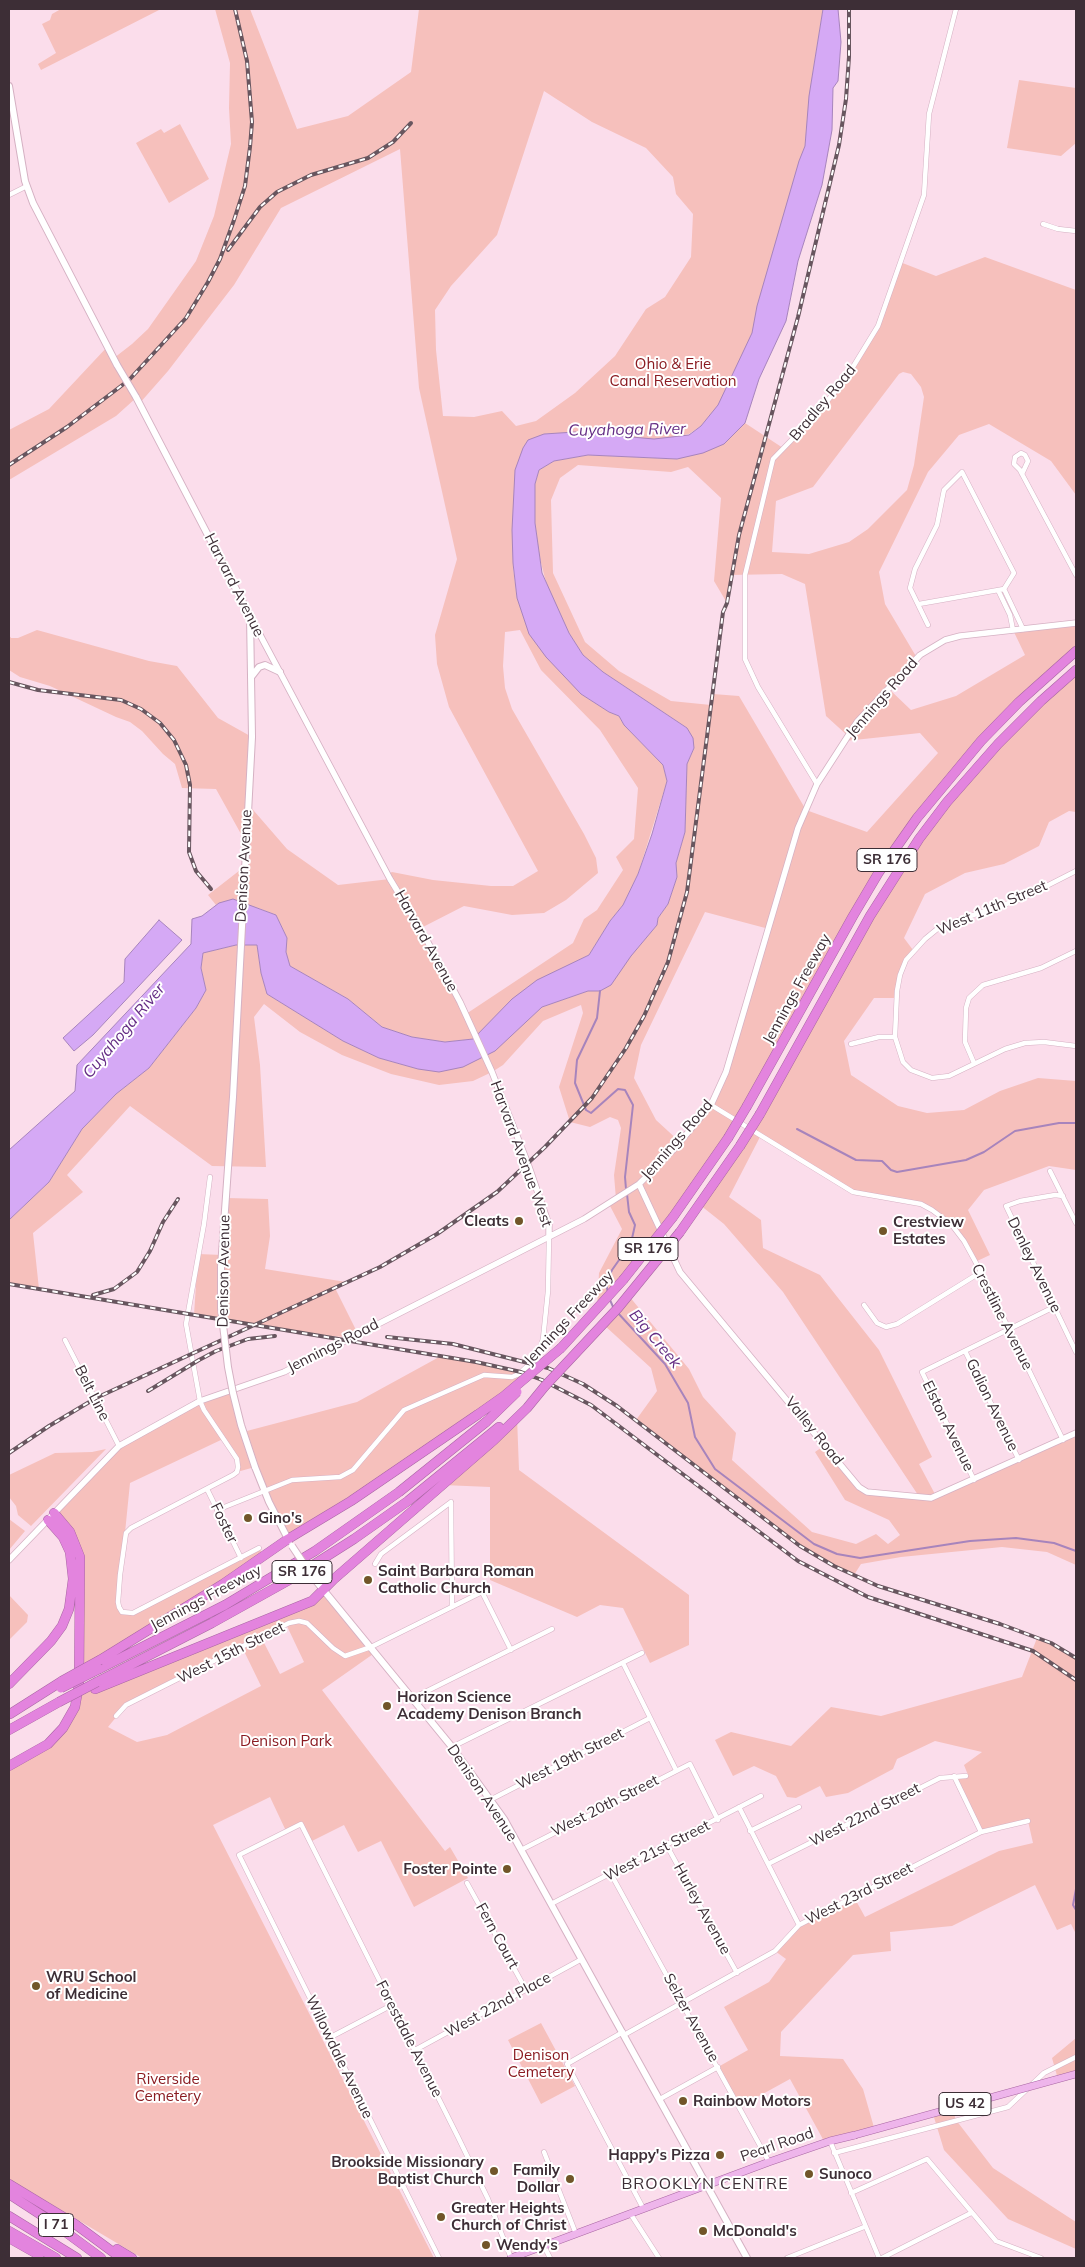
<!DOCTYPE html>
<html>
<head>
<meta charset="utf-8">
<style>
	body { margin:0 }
	#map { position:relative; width:1085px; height:2267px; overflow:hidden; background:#fbddeb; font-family:Mulish,sans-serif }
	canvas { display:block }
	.frame { position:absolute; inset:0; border:10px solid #3d2e36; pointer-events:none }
</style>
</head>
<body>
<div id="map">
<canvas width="1085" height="2267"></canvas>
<div class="frame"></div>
</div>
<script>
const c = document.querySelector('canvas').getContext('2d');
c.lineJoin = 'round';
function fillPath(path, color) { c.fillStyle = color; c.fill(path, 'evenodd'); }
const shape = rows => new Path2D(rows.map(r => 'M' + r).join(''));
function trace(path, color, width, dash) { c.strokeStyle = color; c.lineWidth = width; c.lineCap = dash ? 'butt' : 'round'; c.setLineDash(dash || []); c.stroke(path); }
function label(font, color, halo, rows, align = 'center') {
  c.font = font + ' Mulish,sans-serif'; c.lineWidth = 4; c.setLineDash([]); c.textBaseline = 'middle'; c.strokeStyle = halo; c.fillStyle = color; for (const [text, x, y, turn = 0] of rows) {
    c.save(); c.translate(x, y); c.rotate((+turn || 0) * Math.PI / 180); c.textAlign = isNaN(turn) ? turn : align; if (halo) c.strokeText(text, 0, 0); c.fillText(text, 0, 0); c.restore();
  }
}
const green = shape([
	[61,9,161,9,41,70,38,64,56,53,42,24,50,20,52,14],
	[215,9,250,9,297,129,348,116,411,72,419,9,823,9,813,71,805,146,756,333,729,393,701,426,689,434,651,442,631,437,581,433,544,434,513,567,517,598,581,694,609,712,619,716,624,725,663,765,667,781,638,874,623,905,610,921,589,955,566,967,473,1039,445,1042,412,1037,382,1027,348,999,290,966,286,952,287,938,276,915,258,908,219,903,216,905,208,895,244,867,246,843,216,789,182,788,175,764,163,754,142,731,130,722,116,717,50,686,20,677,9,670,9,635,11,638,18,638,37,630,149,661,177,666,218,718,252,737,248,804,287,849,338,885,390,879,388,874,392,872,433,880,491,886,513,886,538,871,449,707,437,664,435,635,457,559,419,388,400,149,281,208,234,285,168,371,139,404,136,398,116,416,9,480,9,430,49,409,108,346,114,358,132,344,148,329,196,261,214,216,231,144,229,108,230,63],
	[544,91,592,122,646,148,673,177,676,194,693,214,691,257,665,297,646,309,615,356,575,393,536,421,516,426,502,411,474,417,443,416,436,350,435,310,451,286,497,235],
	[520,630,541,670,600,730,638,788,634,839,616,857,623,870,597,910,584,919,573,943,466,1014,421,928,464,906,512,915,544,913,566,900,598,873,596,858,584,834,512,709,505,688,503,666,505,632],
	[1019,80,1076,88,1076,143,1061,156,1007,148],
	[180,124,209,179,169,203,136,143,161,129,164,133],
	[985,257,1076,290,1076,495,1051,461,989,424,959,435,928,472,879,572,885,604,917,658,889,689,911,710,956,696,1025,655,1013,630,1076,623,1076,651,1019,702,894,851,728,1138,597,1309,599,1273,622,1229,609,1204,616,1199,614,1175,621,1128,618,1120,610,1117,590,1127,570,1122,559,1087,583,1013,581,1005,543,1021,503,1065,492,1072,473,1081,439,1085,391,1074,342,1055,300,1032,264,1004,254,1017,260,1065,266,1167,212,1166,130,1106,67,1175,83,1192,33,1233,39,1289,9,1284,9,1220,49,1182,82,1129,116,1094,149,1068,196,1008,206,990,201,968,203,953,236,945,257,944,261,973,267,994,343,1041,379,1058,418,1069,522,1024,542,1007,588,991,600,991,657,925,658,918,668,904,677,877,676,863,685,832,687,764,694,748,687,728,603,672,583,655,569,633,548,590,539,555,535,523,535,484,539,470,554,461,588,455,677,459,731,437,745,423,783,448,845,380,878,326,900,262,936,276],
	[903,372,911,374,921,387,924,397,914,465,907,490,868,529,849,542,809,554,772,552,776,501,813,487,899,374],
	[578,465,671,472,688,467,721,498,714,581,727,603,731,575,782,574,805,584,826,716,848,736,845,741,920,733,938,753,867,832,806,810,739,696,713,694,711,705,671,701,619,671,585,642,553,573,551,500,560,478],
	[705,912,769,929,726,1072,711,1105,680,1142,656,1120,634,1078,641,1045],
	[1076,670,1076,812,1069,811,1049,822,1039,846,1004,864,965,873,925,894,904,938,913,950,906,960,896,998,874,998,844,1041,851,1075,898,1106,927,1113,964,1110,1000,1091,1038,1078,1076,1081,1076,1170,1049,1166,984,1190,968,1210,990,1255,975,1262,951,1224,921,1204,853,1192,761,1135,729,1197,761,1220,763,1248,820,1275,879,1350,932,1457,919,1464,936,1496,1076,1433,1076,1565,1047,1552,1002,1547,901,1557,861,1564,854,1575,834,1566,800,1546,636,1420,657,1391,651,1368,604,1325,629,1296,689,1369,703,1397,736,1433,732,1460,812,1532,856,1544,876,1534,888,1544,900,1535,889,1520,845,1500,815,1452,825,1445,867,1492,920,1498,783,1292,724,1224,700,1205,740,1146,885,891,974,771],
	[226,1198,268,1199,270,1236,265,1269,346,1282,335,1288,358,1334,352,1337,320,1336,194,1315,198,1254,222,1255],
	[441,1356,530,1374,288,1539,255,1467,237,1472,238,1463,223,1439,130,1483,118,1602,122,1612,129,1614,259,1548,264,1557,80,1671,80,1557,54,1513,119,1446,189,1407,232,1390,243,1432,357,1402],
	[517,1417,519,1470,689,1595,689,1645,650,1663,623,1608,600,1605,577,1617,490,1580,490,1487,443,1485],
	[106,1449,31,1526,18,1515,16,1506,9,1497,9,1475,55,1453,92,1452],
	[9,1519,25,1531,9,1550],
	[322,1591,376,1652,322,1690,445,1851,450,1847,468,1878,414,1907,381,1841,358,1852,344,1825,310,1842,301,1824,286,1831,270,1797,213,1825,434,2258,142,2258,9,2179,9,1766,48,1744,80,1695,312,1601],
	[286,1624,304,1662,280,1674,261,1637],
	[242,1647,261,1686,167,1735,137,1742,108,1727,126,1705],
	[9,1595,28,1615,27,1622,9,1640],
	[1037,1638,1051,1643,1076,1658,1076,1934,1071,1924,1057,1930,1035,1885,952,1926,890,1932,891,1951,853,1955,781,2032,780,2056,843,2059,863,2089,875,2131,825,2143,790,2079,739,2107,718,2067,748,2050,724,2007,769,1982,786,1959,775,1951,799,1925,854,1897,865,1917,999,1851,1033,1843,1028,1821,981,1832,954,1776,968,1775,964,1765,982,1752,935,1741,897,1759,893,1769,848,1793,826,1797,820,1786,796,1798,787,1797,776,1776,754,1766,733,1776,715,1740,731,1732,791,1746,831,1707,881,1716,1022,1677],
	[541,2023,575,2086,541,2104,508,2040],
	[1076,2038,1076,2074,1058,2079,1052,2058],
	[952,2108,956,2120,993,2168,1076,2222,1076,2249,1008,2219,944,2150,933,2114]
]);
const water = shape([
	[823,9,838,9,841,42,838,81,833,88,832,130,822,185,798,261,786,321,759,379,745,423,724,444,703,453,677,459,588,455,554,461,539,470,535,484,535,523,542,573,569,633,583,655,603,672,687,728,693,738,694,748,687,764,685,832,676,863,677,877,668,904,658,918,657,925,631,956,611,985,600,991,588,991,542,1007,495,1051,463,1067,439,1072,418,1069,379,1058,343,1041,267,994,261,973,257,945,236,945,203,953,201,968,206,990,196,1008,149,1068,116,1094,82,1129,49,1182,9,1220,9,1150,75,1091,77,1065,191,944,192,919,202,916,219,903,233,899,276,915,287,938,286,952,290,966,348,999,382,1027,412,1037,445,1042,473,1039,512,999,537,980,589,955,610,921,623,905,638,874,652,834,667,781,663,765,624,725,619,716,609,712,581,694,546,657,529,634,517,598,513,563,512,530,515,470,523,448,528,440,544,434,575,432,654,439,689,435,701,426,718,405,752,333,757,306,799,161,805,146,809,96,823,9],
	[159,920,182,940,93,1035,74,1051,63,1038,124,982,125,959,159,920]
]);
const stream = shape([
	[600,991,597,1018,577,1060,575,1083,586,1110,591,1113,618,1089,625,1090,633,1105,625,1177,626,1189],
	[797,1129,856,1160,882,1161,891,1170,897,1172,966,1160,984,1152,1015,1131,1059,1123,1076,1123],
	[608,1293,606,1283,612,1270,631,1243,635,1225,629,1212,627,1194],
	[610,1300,614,1309],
	[617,1312,665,1364,688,1403,695,1437,715,1469,814,1544,837,1554,860,1558,970,1541,1016,1538,1054,1543,1076,1551],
	[1076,1889,1073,1905,1076,1910]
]);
const minor = shape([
	[9,195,27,186],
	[1043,224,1058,229,1076,231],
	[1022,474,1028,461,1025,455,1021,453,1015,457,1014,464,1020,470,1022,474,1076,575],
	[1004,589,1023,629],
	[998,590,1010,615,1013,630],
	[919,604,1004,589],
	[928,625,910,588,915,569,937,525,944,490,962,472,1014,573,1004,589],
	[817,784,758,687,745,659,745,575,773,459,811,420,845,380,878,326,924,195,929,114,956,9],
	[1076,871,1021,899,947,924,936,930,925,939,906,960,900,975,897,991,895,1037,903,1062,911,1070,932,1078,949,1076,1005,1049,1025,1043,1044,1042,1076,1046],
	[851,1044,879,1037,895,1037],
	[974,1063,965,1042,966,1008,969,998,983,985,1041,968,1076,951],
	[711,1105,853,1192,921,1204,932,1210,951,1224,964,1241,981,1272,1063,1440],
	[1050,1171,1076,1223],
	[210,1177,204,1224,186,1324,200,1401,204,1410,237,1459,238,1467,237,1472,233,1475,131,1528,126,1533,120,1575,118,1602,119,1607,122,1612,133,1613,259,1548],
	[1063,1196,1055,1195,1020,1201,1006,1206,1076,1352],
	[864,1305,877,1323,886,1327,897,1324,981,1272],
	[65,1340,119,1446],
	[965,1351,1019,1460],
	[974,1480,922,1372,1054,1307],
	[207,1489,241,1558],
	[451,1502,452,1607],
	[217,1510,292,1480,340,1477,353,1470,404,1410,484,1375,512,1377,519,1374,537,1357,543,1339,548,1291,549,1237],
	[375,1564,381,1554,451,1502],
	[623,1663,676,1770],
	[413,1698,552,1629],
	[116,1716,126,1705,289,1623,299,1621,307,1623,333,1648,345,1656,371,1647,482,1592,511,1650],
	[452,1747,642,1653],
	[954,1776,981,1832],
	[490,1800,650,1718],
	[739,1807,799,1925],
	[750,1831,799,1807],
	[667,1846,737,1973],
	[521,1850,690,1764,718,1820],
	[768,1864,940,1778,966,1776],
	[611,1874,769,2162],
	[467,1883,526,1990],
	[551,1904,761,1796],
	[623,2032,567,2064,643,2208],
	[624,2035,775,1951,799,1925,981,1832,1028,1821],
	[329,2038,392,2005],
	[415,2050,582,1959],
	[660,2099,718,2067],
	[830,2141,879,2258],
	[544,2152,576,2234],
	[834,2153,1008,2107,1044,2073,1076,2057],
	[851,2193,927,2159,996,2241,1041,2258],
	[630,2213,659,2258],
	[544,2246,550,2258],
	[439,2258,239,1855,301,1824,458,2137,488,2199,511,2258],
	[787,2258,864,2227],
	[882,2258,971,2213]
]);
const tertiary = shape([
	[250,616,390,879,424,935,460,1002,492,1072,528,1164,549,1225,549,1237],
	[639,1184,680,1272,859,1487,867,1492,931,1498,1076,1433],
	[9,1560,119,1446,200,1401,284,1372,584,1219,639,1184,674,1149,711,1105,726,1072,798,828,817,784,857,722,920,655,945,640,960,636,1076,623]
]);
const secondary = shape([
	[9,86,25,181,33,203,117,365],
	[136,397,250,616,252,737],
	[252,676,259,667,265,665,280,672],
	[255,1467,269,1502,289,1541],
	[312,1576,452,1747,504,1819,747,2258]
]);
const primary = shape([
	[511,2258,769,2162,830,2141,855,2135]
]);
const motorway = shape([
	[747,1106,853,916,879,872,917,818,981,741,1019,702,1076,651],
	[760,1114,870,916,919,839,947,802,998,744,1041,701,1076,670],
	[673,1217,728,1138],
	[680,1232,740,1146],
	[561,1348,623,1280],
	[100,1660,223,1584,288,1539,351,1501,477,1415],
	[99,1669,225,1605,315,1551,399,1492,486,1422],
	[97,1682,212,1623,291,1579,354,1539,408,1501,499,1427],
	[9,1684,51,1641,62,1626,69,1609,73,1579,70,1552,63,1537,48,1520],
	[95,1689,312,1601,334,1579,494,1440,527,1408,545,1386],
	[10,1714,62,1681],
	[9,1730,59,1702],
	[9,1766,48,1744,63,1728,75,1707,79,1684,80,1557,70,1532,54,1513],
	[9,2184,75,2224,121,2258],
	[9,2194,52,2222,101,2258],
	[9,2216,77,2258],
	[9,2231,56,2258],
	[9,2238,39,2255],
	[117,2249,132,2258]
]);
const rail = shape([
	[228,250,260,207,277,192,311,175,368,158,393,142,411,123],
	[9,465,67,427,129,380,186,318,208,282,220,259,234,220,245,186,250,147,252,122,247,61,235,9],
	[9,682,38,690,121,700,141,709,160,723,174,740,186,765,190,785,189,852,196,871,211,889],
	[9,1284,476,1362,521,1372,542,1380,591,1405,798,1561,868,1597,1033,1651,1076,1680],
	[93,1295,114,1289,137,1272,150,1251,163,1222,178,1199],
	[387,1337,453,1344,548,1368,583,1384,617,1406,800,1546,834,1566,878,1586,1000,1624,1051,1643,1076,1658],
	[148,1391,199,1360,216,1351,248,1339,275,1336],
	[9,1453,49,1426,96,1398,380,1267,437,1234,497,1192,545,1147,592,1098,626,1048,644,1016,668,962,687,892,723,612,727,603,739,535,798,317,839,145,846,99,849,57,849,9]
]);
const secondaryBridge = shape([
	[117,365,136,397],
	[252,737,233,1097,221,1267,221,1308,228,1367,233,1393,241,1425,255,1467],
	[292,1546,312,1576]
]);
const primaryBridge = shape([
	[855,2135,1076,2074]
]);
const motorwayBridge = shape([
	[728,1138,747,1106],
	[740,1146,760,1114],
	[623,1280,673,1217],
	[545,1386,618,1308,680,1232],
	[477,1415,504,1396,561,1348],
	[486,1422,517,1392],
	[62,1681,100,1660],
	[61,1688,99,1669],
	[59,1702,97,1682]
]);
const markers = [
	[519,1221,5,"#715629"],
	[883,1231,5,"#715629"],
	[248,1518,5,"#715629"],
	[368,1580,5,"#715629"],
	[387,1706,5,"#715629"],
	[507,1869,5,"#715629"],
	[36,1986,5,"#715629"],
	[683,2101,5,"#715629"],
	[720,2155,5,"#715629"],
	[494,2171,5,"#715629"],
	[809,2174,5,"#715629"],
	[570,2179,5,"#715629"],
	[441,2217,5,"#715629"],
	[703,2231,5,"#715629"],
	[486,2245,5,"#715629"]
];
const shields = [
	[887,860,60],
	[648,1249,60],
	[302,1572,60],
	[965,2104,52],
	[56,2225,35]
];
const shieldNames = [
	["SR 176",887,860],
	["SR 176",648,1249],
	["SR 176",302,1572],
	["US 42",965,2104],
	["I 71",56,2225]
];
const parkNames = [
	["Ohio & Erie",673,364],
	["Canal Reservation",673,381],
	["Denison Park",286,1741],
	["Denison",541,2055],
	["Cemetery",541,2072],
	["Riverside",168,2079],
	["Cemetery",168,2096]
];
const streetNames = [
	["Bradley Road",823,403,-50],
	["Harvard Avenue",234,585,63],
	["Jennings Road",882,698,-49],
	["Denison Avenue",244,866,-87],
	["West 11th Street",992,908,-23],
	["Harvard Avenue",426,941,61],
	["Jennings Freeway",797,989,-61],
	["Jennings Road",677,1140,-49],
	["Harvard Avenue West",521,1154,70],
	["Denley Avenue",1034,1265,64],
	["Denison Avenue",224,1271,-89],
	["Crestline Avenue",1002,1317,63],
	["Jennings Freeway",569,1318,-47],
	["Jennings Road",333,1346,-27],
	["Belt Line",92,1393,63],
	["Galion Avenue",992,1405,64],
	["Elston Avenue",948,1426,64],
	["Valley Road",814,1431,51],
	["Foster",224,1523,64],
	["Jennings Freeway",206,1598,-28],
	["West 15th Street",231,1653,-27],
	["West 19th Street",570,1759,-27],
	["Denison Avenue",482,1793,56],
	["West 20th Street",605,1806,-27],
	["West 22nd Street",865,1815,-27],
	["West 21st Street",657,1851,-27],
	["West 23rd Street",859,1894,-27],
	["Hurley Avenue",702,1909,61],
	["Fern Court",497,1936,61],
	["West 22nd Place",498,2005,-29],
	["Selzer Avenue",691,2018,61],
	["Forestdale Avenue",409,2039,63],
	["Willowdale Avenue",339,2057,64],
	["Pearl Road",777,2145,-19]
];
const poiNames = [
	["Cleats",509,1221,"right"],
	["Crestview",893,1222],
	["Estates",893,1239],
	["Gino's",258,1518],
	["Saint Barbara Roman",378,1571],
	["Catholic Church",378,1588],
	["Horizon Science",397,1697],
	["Academy Denison Branch",397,1714],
	["Foster Pointe",497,1869,"right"],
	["WRU School",46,1977],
	["of Medicine",46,1994],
	["Rainbow Motors",693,2101],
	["Happy's Pizza",710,2155,"right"],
	["Brookside Missionary",484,2162,"right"],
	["Baptist Church",484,2179,"right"],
	["Family",560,2170,"right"],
	["Dollar",560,2187,"right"],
	["Sunoco",819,2174],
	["Greater Heights",451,2208],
	["Church of Christ",451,2225],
	["McDonald's",713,2231],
	["Wendy's",496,2245]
];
const waterNames = [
	["Cuyahoga River",627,430,-1],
	["Cuyahoga River",124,1031,-50],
	["Big Creek",655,1339,50]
];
const neighbourhoodNames = [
	["BROOKLYN CENTRE",705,2184]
];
fillPath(green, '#f6c0bc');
fillPath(water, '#d5a9f5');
trace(water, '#a784bc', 1);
trace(stream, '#a784bc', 2);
trace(minor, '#d5b1c3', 5.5);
trace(tertiary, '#d5b1c3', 7);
trace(secondary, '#d5b1c3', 8);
trace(primary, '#a966a3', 8);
trace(motorway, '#a966a3', 10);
trace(minor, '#fff', 4.5);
trace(tertiary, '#fff', 5.5);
trace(secondary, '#fff', 6);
trace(primary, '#eeb5eb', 7);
trace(motorway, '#e384de', 9);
trace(rail, '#68565f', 4);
trace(rail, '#fff', 2, [5.5]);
trace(secondaryBridge, '#d5b1c3', 8, []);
trace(primaryBridge, '#a966a3', 8, []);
trace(motorwayBridge, '#a966a3', 10, []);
trace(secondaryBridge, '#fff', 6);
trace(primaryBridge, '#eeb5eb', 7);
trace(motorwayBridge, '#e384de', 9);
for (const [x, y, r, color] of markers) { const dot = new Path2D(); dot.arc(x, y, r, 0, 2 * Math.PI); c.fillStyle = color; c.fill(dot); trace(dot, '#fff', 2); }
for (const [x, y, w] of shields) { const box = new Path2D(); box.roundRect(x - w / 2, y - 11.5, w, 23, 4); c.fillStyle = '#fff'; c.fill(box); trace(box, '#3d2e36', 1); }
label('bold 14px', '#3d2e36', null, shieldNames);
label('15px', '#8a1b21', '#fff', parkNames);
label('15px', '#3d2e36', '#fff', streetNames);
label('bold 15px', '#3d2e36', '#fff', poiNames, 'left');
label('italic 16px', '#642c84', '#fff', waterNames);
c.letterSpacing = '1px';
label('16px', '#3d2e36', '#fff', neighbourhoodNames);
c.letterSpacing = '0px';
</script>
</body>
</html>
